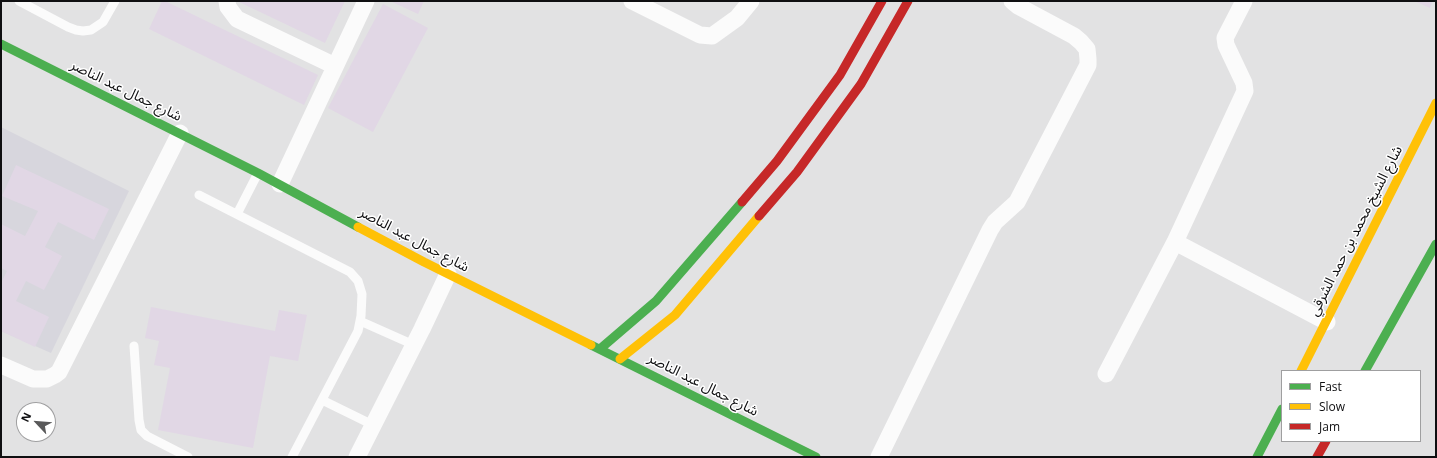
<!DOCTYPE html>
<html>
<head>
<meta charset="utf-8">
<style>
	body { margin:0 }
	#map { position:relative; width:1437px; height:458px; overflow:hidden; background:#e2e2e3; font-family:"Open Sans",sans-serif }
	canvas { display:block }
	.frame { position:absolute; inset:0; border:2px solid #0f0f11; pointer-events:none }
	.legend { position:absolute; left:1281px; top:370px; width:140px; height:72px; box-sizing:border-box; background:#fff; border:1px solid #9f9fa0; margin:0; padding:5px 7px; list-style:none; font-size:12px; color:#0f0f11 }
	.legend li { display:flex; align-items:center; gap:8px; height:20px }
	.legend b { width:20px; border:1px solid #9f9fa0 }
	.north { position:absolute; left:16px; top:402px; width:40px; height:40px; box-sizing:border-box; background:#fff; border:1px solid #9f9fa0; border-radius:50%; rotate:296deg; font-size:11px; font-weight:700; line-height:16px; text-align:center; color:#0f0f11 }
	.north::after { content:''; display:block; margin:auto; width:14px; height:18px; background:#59595a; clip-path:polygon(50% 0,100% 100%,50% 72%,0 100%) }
</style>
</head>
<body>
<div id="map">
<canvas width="1437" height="458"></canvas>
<div class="frame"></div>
<ul class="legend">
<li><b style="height:5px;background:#4caf50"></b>Fast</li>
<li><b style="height:5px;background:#ffc107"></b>Slow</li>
<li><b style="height:5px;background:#c62828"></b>Jam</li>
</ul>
<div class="north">N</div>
</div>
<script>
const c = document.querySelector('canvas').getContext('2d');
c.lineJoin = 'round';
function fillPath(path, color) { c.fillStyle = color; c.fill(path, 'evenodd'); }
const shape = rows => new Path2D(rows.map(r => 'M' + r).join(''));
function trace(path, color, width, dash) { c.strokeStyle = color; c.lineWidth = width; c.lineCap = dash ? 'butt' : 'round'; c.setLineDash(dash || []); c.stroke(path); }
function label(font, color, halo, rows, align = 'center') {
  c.font = font + ' "Open Sans","Noto Sans Arabic",sans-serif'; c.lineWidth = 3; c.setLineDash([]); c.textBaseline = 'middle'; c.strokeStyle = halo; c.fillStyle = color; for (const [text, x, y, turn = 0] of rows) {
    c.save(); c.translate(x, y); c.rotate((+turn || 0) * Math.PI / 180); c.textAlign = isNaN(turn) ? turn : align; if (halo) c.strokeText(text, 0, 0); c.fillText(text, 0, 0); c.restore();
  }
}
const built = shape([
	[1,127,129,191,51,353,1,331]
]);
const building = shape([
	[162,1,165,1,318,75,304,105,149,29],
	[237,1,345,1,325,43],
	[390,1,424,1,418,14],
	[1414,1,1433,1,1430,8],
	[383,4,428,28,373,132,328,108],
	[16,165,109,209,94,240,58,222,45,247,62,256,44,290,26,281,16,301,49,317,35,347,1,331,1,283,7,271,1,268,1,224,25,236,38,211,2,196],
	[151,307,275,331,279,310,307,315,298,361,270,356,253,448,158,430,170,368,154,365,159,341,145,338]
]);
const lane = shape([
	[19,1,68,27,76,30,83,31,91,30,103,22,115,1],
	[199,195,350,272,358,281,362,294,361,316,358,331,292,457],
	[237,214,258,173],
	[360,321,414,345],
	[134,346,139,420,141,430,147,436,188,457],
	[322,400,373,425]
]);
const street = shape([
	[227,1,228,7,237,19,335,66],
	[632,1,700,35,712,36,737,18,751,1],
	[280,184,366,1],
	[1175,242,1327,322],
	[1,365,33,379,47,379,55,375,59,372,180,133],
	[1106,374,1175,242,1245,91,1244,83,1226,45,1225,38,1244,1],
	[357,457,422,329,448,274],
	[879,457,990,230,995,222,1017,202,1088,65,1088,59,1087,49,1081,42,1074,36,1018,6,1012,1]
]);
const fast = shape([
	[1,44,258,173,358,227],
	[591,345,816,457],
	[600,349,656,301,742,202],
	[1365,371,1436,244],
	[1257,457,1282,409]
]);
const slow = shape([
	[358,227,424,262,591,345],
	[620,359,675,315,759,216],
	[1301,371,1436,103]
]);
const jam = shape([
	[742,202,777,161,840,75,882,1],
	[759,216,797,172,861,84,908,1],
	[1317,457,1326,441]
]);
const streetNames = [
	["شارع جمال عبد الناصر",126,91,26],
	["شارع الشيخ محمد بن حمد الشرقي",1356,231,-63],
	["شارع جمال عبد الناصر",414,240,28],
	["شارع جمال عبد الناصر",703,385,27]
];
fillPath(built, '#d7d6dd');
fillPath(building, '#e1d7e5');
trace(lane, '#fbfbfb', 9);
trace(street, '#fbfbfb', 17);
trace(fast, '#4caf50', 9);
trace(slow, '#ffc107', 9);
trace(jam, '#c62828', 9);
label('14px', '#0f0f11', '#fff', streetNames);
</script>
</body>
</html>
